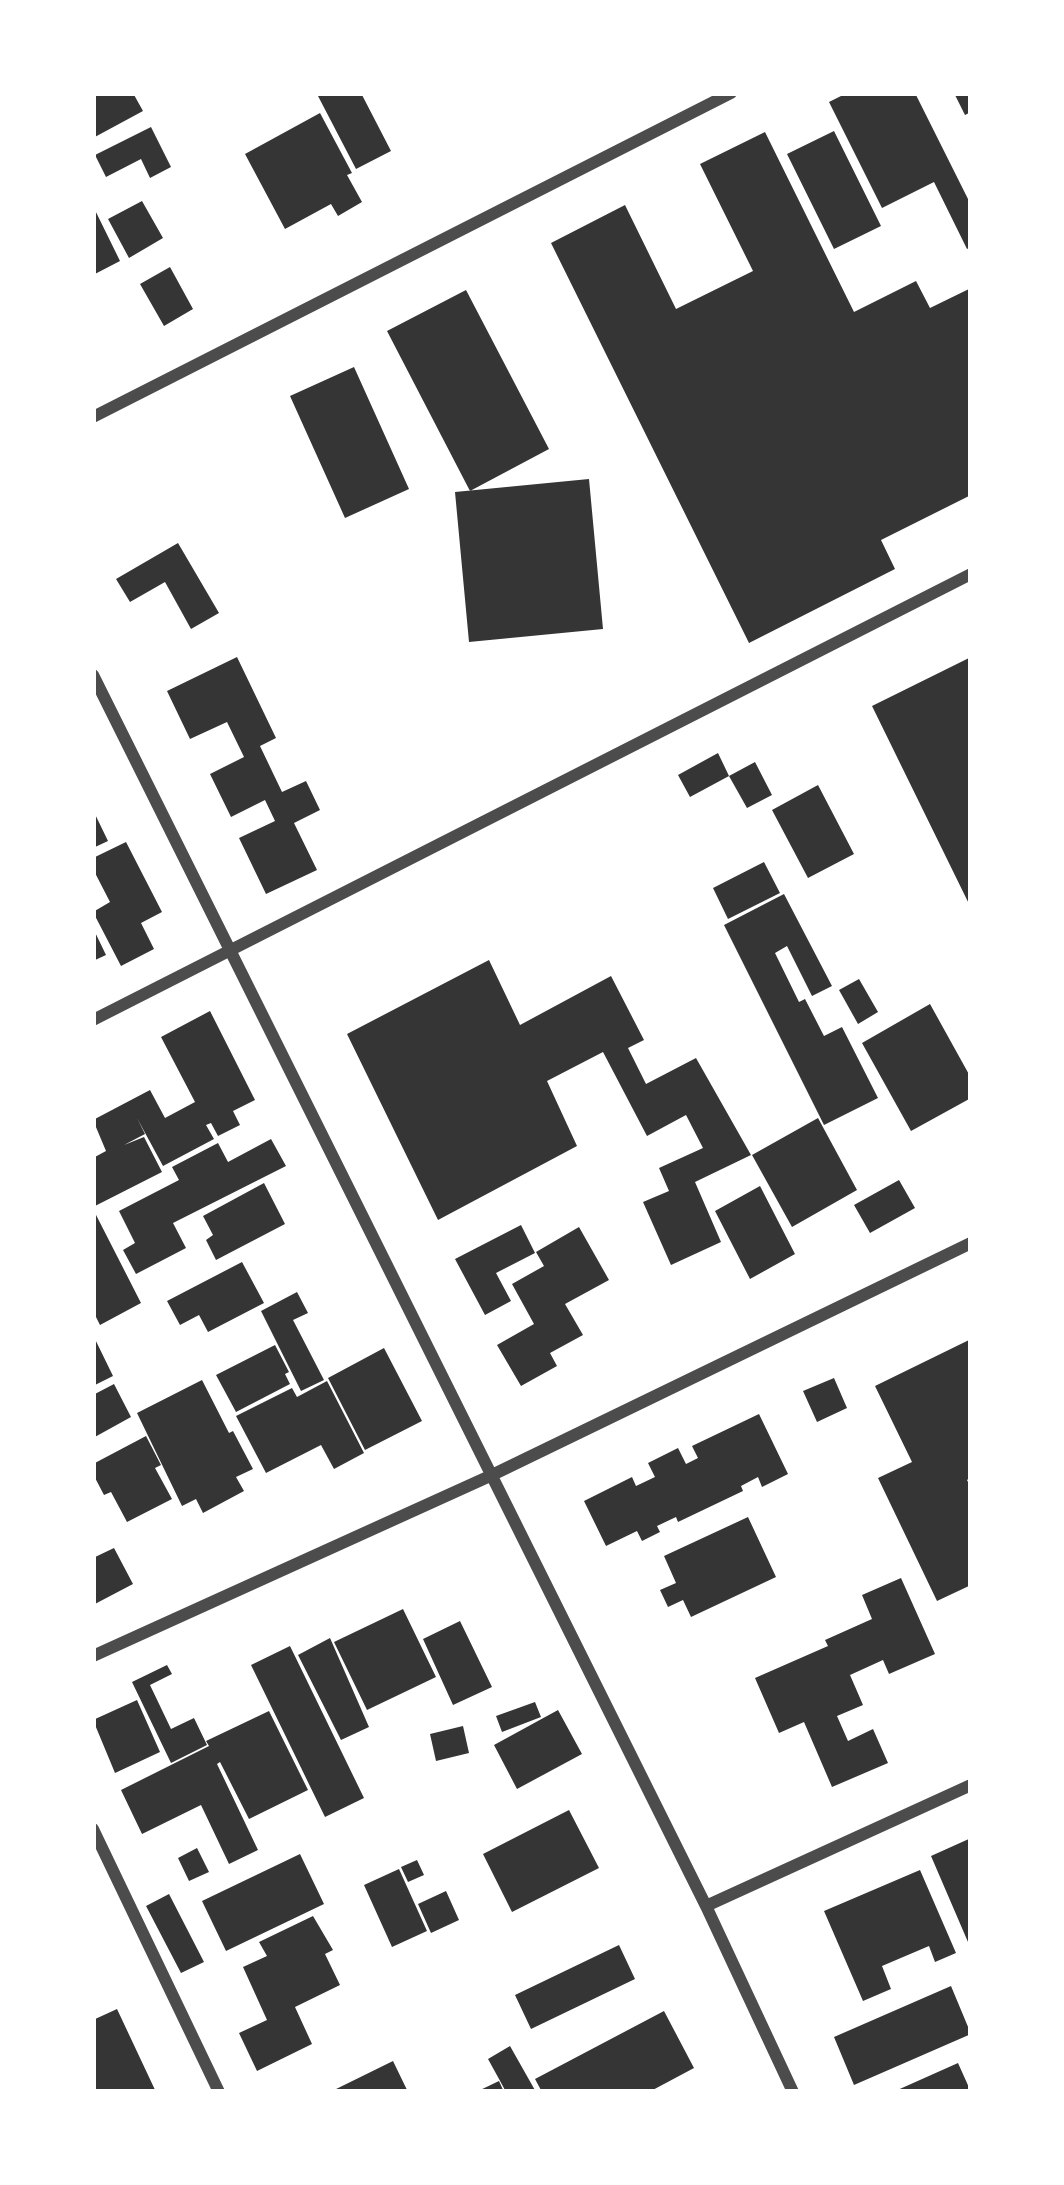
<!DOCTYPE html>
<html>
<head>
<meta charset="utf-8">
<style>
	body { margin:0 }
	#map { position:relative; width:1064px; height:2185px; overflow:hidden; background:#fff; font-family:"Crimson Pro",serif }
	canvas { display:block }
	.frame { position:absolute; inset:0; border:96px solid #fff; pointer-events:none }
</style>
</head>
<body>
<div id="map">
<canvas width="1064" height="2185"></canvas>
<div class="frame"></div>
</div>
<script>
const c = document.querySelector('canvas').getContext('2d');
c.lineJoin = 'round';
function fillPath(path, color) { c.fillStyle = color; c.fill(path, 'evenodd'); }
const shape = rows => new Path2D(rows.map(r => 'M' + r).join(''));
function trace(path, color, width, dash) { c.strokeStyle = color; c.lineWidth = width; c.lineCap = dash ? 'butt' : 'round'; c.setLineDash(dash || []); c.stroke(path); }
const building = shape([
	[93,93,133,93,143,111,93,138],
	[323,93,361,93,391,151,356,169,318,96],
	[847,93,915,93,971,205,971,247,967,249,934,182,882,208,829,102],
	[954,93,971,93,971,112,965,115],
	[320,113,352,173,347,175,362,202,338,216,331,204,285,229,245,154],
	[151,127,171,167,150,178,141,159,106,177,95,155],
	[834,131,881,226,834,249,787,154],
	[765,132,854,312,916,281,930,308,971,288,971,495,881,540,895,569,749,643,551,243,625,205,676,309,753,271,700,164],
	[142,201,163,238,129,258,108,219],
	[93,206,120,261,93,275],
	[170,267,193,309,164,326,140,284],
	[466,290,549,449,470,491,387,331],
	[354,367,409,489,345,518,290,396],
	[589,479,603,629,469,642,455,492],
	[178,543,219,613,191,629,165,582,130,602,116,579],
	[237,657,276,738,260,746,282,792,306,781,320,810,294,823,317,870,266,894,239,838,275,821,265,800,231,817,210,774,244,757,227,722,190,739,167,691],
	[971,657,971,908,872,706],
	[718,753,729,776,690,797,678,775],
	[755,762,772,795,747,808,729,776],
	[818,785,854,854,808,878,772,810],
	[93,810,108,841,93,848],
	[126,842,162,912,141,923,154,949,121,966,93,912,110,902,93,869,93,858],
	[764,862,780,893,728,919,713,888],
	[784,894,832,986,812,996,787,946,775,953,799,1002,805,999,824,1036,842,1027,878,1098,824,1125,724,925],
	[93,928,106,955,93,961],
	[489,960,520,1025,611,976,644,1040,628,1048,646,1084,696,1058,751,1155,695,1182,721,1242,671,1265,643,1202,669,1191,659,1168,703,1148,686,1115,647,1136,603,1052,547,1081,577,1146,438,1220,347,1034],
	[859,979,878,1012,858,1024,839,990],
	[930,1004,971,1078,971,1098,911,1131,862,1043],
	[210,1011,255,1100,233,1111,240,1125,218,1136,211,1123,206,1125,214,1139,163,1166,137,1118,145,1134,124,1145,144,1137,162,1172,95,1206,93,1201,93,1158,106,1151,93,1120,150,1090,165,1118,195,1102,161,1037],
	[818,1118,857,1190,792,1227,752,1155],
	[271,1139,286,1166,173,1223,186,1248,136,1274,123,1250,135,1243,119,1211,179,1180,172,1167,218,1143,228,1162],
	[899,1180,915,1208,870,1233,854,1205],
	[264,1183,285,1224,216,1260,206,1240,213,1235,203,1216],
	[760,1186,795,1254,750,1279,715,1211],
	[93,1209,141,1303,100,1325,93,1311],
	[521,1225,535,1253,496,1273,511,1301,485,1315,455,1259],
	[579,1227,609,1280,565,1304,583,1335,550,1353,557,1366,521,1386,497,1345,534,1324,512,1284,544,1266,536,1252],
	[242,1262,264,1303,208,1332,199,1315,180,1325,167,1301],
	[297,1292,308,1313,293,1320,324,1380,301,1391,261,1311],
	[93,1335,113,1376,93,1386],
	[969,1340,971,1477,967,1480,971,1488,971,1585,937,1601,878,1478,912,1462,875,1386],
	[275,1345,289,1372,285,1374,290,1384,236,1412,216,1375],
	[384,1348,422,1421,365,1450,328,1378],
	[834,1378,847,1408,817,1422,803,1391],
	[202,1380,229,1433,233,1431,253,1469,236,1477,244,1491,203,1513,196,1499,182,1506,137,1413],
	[327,1381,364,1453,334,1469,321,1445,266,1473,236,1416,292,1388,297,1397],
	[114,1384,131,1417,93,1438,93,1395],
	[759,1414,788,1474,762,1487,758,1477,741,1486,743,1491,678,1522,676,1517,657,1526,660,1532,642,1541,637,1531,606,1546,584,1501,632,1477,636,1486,655,1477,648,1463,678,1448,686,1464,698,1458,692,1446],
	[146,1436,161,1465,155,1468,172,1499,127,1522,111,1492,104,1495,93,1474,93,1464],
	[748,1517,776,1577,691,1617,683,1600,668,1607,660,1590,676,1583,664,1556],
	[114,1548,133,1584,93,1605,93,1558],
	[901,1578,935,1654,889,1674,883,1660,850,1675,863,1705,837,1716,848,1741,873,1729,888,1763,832,1787,804,1722,779,1733,755,1678,828,1646,825,1640,872,1619,862,1595],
	[403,1609,436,1677,367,1710,334,1642],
	[460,1621,492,1687,453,1705,423,1639],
	[330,1638,369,1727,341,1740,298,1655],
	[290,1646,364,1798,325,1817,251,1665],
	[167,1665,172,1674,150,1685,171,1729,194,1718,207,1745,171,1763,132,1682],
	[137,1700,160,1752,115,1773,93,1720],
	[535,1702,541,1717,502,1732,496,1716],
	[558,1710,582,1754,517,1789,494,1745],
	[269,1711,308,1790,249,1819,220,1762,217,1764,258,1850,229,1864,201,1805,142,1834,121,1790,209,1746,206,1741],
	[463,1726,469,1753,436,1761,430,1734],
	[569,1810,599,1868,512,1912,483,1854],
	[971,1838,971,1949,931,1856],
	[197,1848,209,1872,189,1881,178,1858],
	[300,1854,324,1904,226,1951,202,1901],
	[417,1860,424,1875,408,1882,401,1867],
	[399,1869,427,1931,392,1947,364,1885],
	[920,1870,956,1953,935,1962,929,1946,882,1966,891,1989,863,2001,824,1911],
	[446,1891,459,1920,431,1933,418,1904],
	[169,1894,204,1962,181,1973,146,1906],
	[313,1916,333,1950,325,1954,340,1985,295,2007,312,2044,257,2071,239,2033,267,2020,243,1967,267,1956,259,1942],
	[619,1945,635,1979,531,2029,515,1995],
	[951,1986,971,2034,854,2085,834,2037],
	[117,2009,156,2092,93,2092,93,2020],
	[664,2011,694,2068,649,2092,542,2092,535,2079],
	[510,2046,536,2092,506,2092,499,2079,488,2059],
	[393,2061,408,2092,330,2092],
	[958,2063,971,2092,893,2092],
	[499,2081,504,2092,476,2092]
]);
const minor = shape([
	[93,417,731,93],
	[93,675,706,1906,793,2092],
	[93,1020,971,574],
	[93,1656,490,1476,971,1243],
	[93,1829,219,2092],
	[706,1906,971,1785]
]);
fillPath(building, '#353535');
trace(minor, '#4c4c4c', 12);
</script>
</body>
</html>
